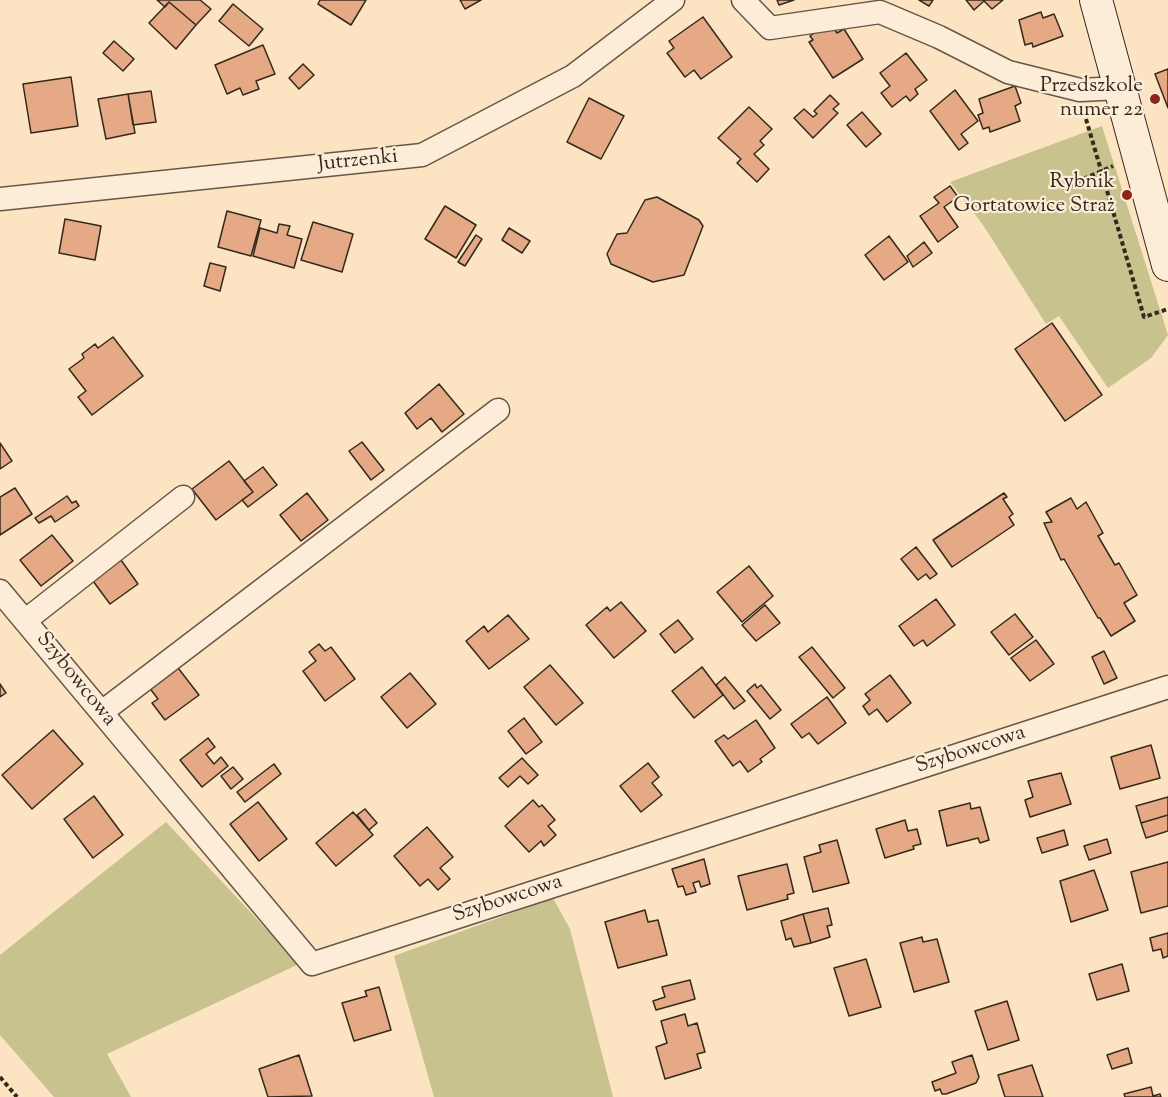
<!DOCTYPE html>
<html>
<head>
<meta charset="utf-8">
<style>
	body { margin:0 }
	canvas { display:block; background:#fce4c3 }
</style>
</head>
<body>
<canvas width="1168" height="1097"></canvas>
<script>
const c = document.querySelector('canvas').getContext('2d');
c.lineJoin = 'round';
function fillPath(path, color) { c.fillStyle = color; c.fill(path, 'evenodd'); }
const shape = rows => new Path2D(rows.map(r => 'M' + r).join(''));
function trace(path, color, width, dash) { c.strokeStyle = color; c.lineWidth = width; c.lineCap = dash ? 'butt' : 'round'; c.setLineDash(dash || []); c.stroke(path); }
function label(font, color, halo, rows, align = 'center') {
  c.font = font + ' "Sorts Mill Goudy",serif'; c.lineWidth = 4.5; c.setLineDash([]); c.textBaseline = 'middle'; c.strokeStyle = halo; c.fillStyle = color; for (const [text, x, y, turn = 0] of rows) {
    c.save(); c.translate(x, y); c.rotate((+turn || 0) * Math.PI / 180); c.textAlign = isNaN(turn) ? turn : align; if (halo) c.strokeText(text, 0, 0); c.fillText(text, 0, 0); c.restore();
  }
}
const green = shape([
	[1102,126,1168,335,1151,358,1108,388,1059,316,1046,324,983,225,950,182],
	[166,822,299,964,107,1054,131,1097,54,1097,0,1035,0,955],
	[553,898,570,929,613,1097,434,1097,394,956]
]);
const building = shape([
	[157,0,200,0,211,9,196,25,169,2,165,7,157,0],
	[320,0,366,0,351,25,318,4,320,0],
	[460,0,481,0,465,9,460,0],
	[777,0,794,0,779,5,777,0],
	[919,0,933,0,929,6,919,0],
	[966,0,1003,0,992,9,984,1,974,10,966,0],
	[169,2,196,25,176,49,149,23,169,2],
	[233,4,263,29,249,46,219,21,233,4],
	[1041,12,1043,18,1054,14,1063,36,1033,47,1032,43,1025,45,1019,20,1041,12],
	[703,17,732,57,701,79,694,70,685,77,667,53,674,48,669,41,703,17],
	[823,27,826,31,833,27,837,33,844,29,863,59,833,78,809,42,813,40,810,36,823,27],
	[114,41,134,59,123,71,103,53,114,41],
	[263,45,275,74,256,81,259,89,243,95,240,88,227,94,215,65,263,45],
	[906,53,927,80,915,89,918,94,910,101,906,96,892,107,881,93,890,86,880,73,906,53],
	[303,64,314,75,299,89,289,78,303,64],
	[1168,69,1168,108,1155,74,1168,69],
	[71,77,78,126,31,133,23,84,71,77],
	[1015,86,1021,103,1015,106,1020,121,990,132,989,127,983,129,978,115,983,113,979,99,1015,86],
	[955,90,978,121,961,134,968,143,959,150,930,111,955,90],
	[151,91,156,122,133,125,128,94,151,91],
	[128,94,135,133,106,139,98,99,128,94],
	[830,95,839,104,833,109,838,113,813,138,794,118,804,109,813,117,817,114,814,111,830,95],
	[589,98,624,116,601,159,567,142,589,98],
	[749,107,772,129,760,141,764,145,754,154,769,169,757,182,737,163,741,159,718,138,749,107],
	[862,112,881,134,866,147,847,125,862,112],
	[950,186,958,197,944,207,958,227,938,242,920,216,939,203,934,197,950,186],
	[657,197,699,220,703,226,684,275,653,282,611,264,607,254,617,234,627,233,645,200,657,197],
	[445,206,476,225,456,258,425,239,445,206],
	[227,211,261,220,251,256,218,247,227,211],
	[65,219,101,226,95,260,59,253,65,219],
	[313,222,353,234,342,272,301,260,313,222],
	[279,224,290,226,287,235,302,239,294,268,253,256,260,228,277,233,279,224],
	[509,228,530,241,522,253,502,240,509,228],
	[476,235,482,239,465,266,458,262,476,235],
	[889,236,908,262,884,280,865,255,889,236],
	[924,242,932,253,913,267,907,256,924,242],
	[210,263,226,267,220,291,204,286,210,263],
	[1052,323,1102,395,1065,421,1015,349,1052,323],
	[113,337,143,376,92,415,78,397,86,391,69,369,84,358,82,354,95,344,98,348,113,337],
	[439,384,464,414,442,432,431,418,417,429,405,413,439,384],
	[362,442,384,470,371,480,349,451,362,442],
	[0,443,12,461,0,469,0,443],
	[229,461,253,492,216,520,192,489,229,461],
	[263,467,277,485,248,507,242,500,253,492,244,481,263,467],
	[15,488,32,514,0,535,0,497,15,488],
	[307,493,328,520,301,541,280,515,307,493],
	[1004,493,1007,497,1003,499,1013,514,1009,517,1014,525,952,567,933,540,1004,493],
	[67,496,72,503,76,501,79,506,55,522,51,516,39,523,35,518,67,496],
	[1071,498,1077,509,1086,502,1103,533,1098,536,1115,565,1119,563,1137,595,1124,603,1135,621,1111,636,1100,618,1098,618,1064,559,1061,560,1044,523,1052,522,1046,512,1071,498],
	[52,535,73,561,41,586,20,560,52,535],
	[916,547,937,574,930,579,926,574,918,580,901,559,916,547],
	[121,560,138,584,110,604,93,581,121,560],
	[749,566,773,596,742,622,717,592,749,566],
	[936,599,955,625,927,646,923,640,914,646,899,626,936,599],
	[621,602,646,631,614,658,586,625,607,607,610,611,621,602],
	[765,605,780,623,756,641,742,625,765,605],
	[1015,614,1033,637,1009,655,991,632,1015,614],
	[508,615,529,639,489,669,466,641,484,626,488,632,508,615],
	[678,620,693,639,675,653,660,634,678,620],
	[1036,640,1054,664,1030,681,1011,658,1036,640],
	[319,644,325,651,331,647,355,679,325,701,303,671,316,661,309,652,319,644],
	[812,647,845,688,833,698,799,657,812,647],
	[1104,651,1117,678,1104,684,1092,657,1104,651],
	[175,664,199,695,165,720,152,703,158,699,148,686,175,664],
	[550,665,583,703,556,725,524,687,550,665],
	[702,667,723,695,694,718,672,691,702,667],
	[410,673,436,704,407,728,381,697,410,673],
	[890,675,911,703,887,722,877,709,869,715,863,706,870,700,865,694,890,675],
	[725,677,745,701,734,709,716,685,725,677],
	[0,684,6,693,0,697,0,684],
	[755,684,757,688,761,685,781,710,770,719,747,691,755,684],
	[827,697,846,723,818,744,809,733,802,738,791,724,827,697],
	[524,718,542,742,526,754,508,731,524,718],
	[756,720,775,748,760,759,762,762,748,772,740,761,733,766,715,741,724,735,728,739,756,720],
	[53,730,83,764,32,809,2,775,53,730],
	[208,738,215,747,206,754,214,764,221,757,228,766,202,787,180,760,208,738],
	[1151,745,1160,778,1120,789,1111,757,1151,745],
	[522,758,538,775,528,784,520,776,508,787,499,778,522,758],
	[648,763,659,777,652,783,662,795,641,812,620,786,648,763],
	[274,764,281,774,245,802,237,792,274,764],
	[233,767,243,779,231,789,221,776,233,767],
	[1061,773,1071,804,1030,817,1025,800,1033,797,1028,781,1061,773],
	[94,796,123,835,93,858,64,819,94,796],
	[1168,797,1168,815,1141,823,1136,806,1168,797],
	[533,800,539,807,542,805,555,820,548,826,556,835,544,846,541,841,529,852,505,826,533,800],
	[258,802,287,839,259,861,230,824,258,802],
	[970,803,971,809,980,807,989,840,980,843,978,838,947,846,939,811,970,803],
	[365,809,377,823,369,830,357,815,365,809],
	[353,812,373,835,336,866,316,843,353,812],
	[1168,815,1168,831,1146,838,1141,823,1168,815],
	[905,820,908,831,917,829,921,844,913,846,914,849,885,858,876,829,905,820],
	[427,827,453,857,440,868,450,879,438,890,428,879,420,886,394,856,427,827],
	[1064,830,1068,845,1042,853,1037,838,1064,830],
	[1107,839,1111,853,1089,860,1084,846,1107,839],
	[837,840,849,883,813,892,804,857,821,852,819,845,837,840],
	[704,859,710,884,701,887,699,881,693,883,696,892,686,895,683,886,678,887,672,869,704,859],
	[1168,862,1168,906,1141,913,1131,872,1168,862],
	[787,864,794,893,787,895,788,899,747,910,738,876,787,864],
	[1094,870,1108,910,1071,922,1060,881,1094,870],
	[828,908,832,925,827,926,830,937,811,943,803,914,828,908],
	[645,910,648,922,658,920,667,955,618,968,605,922,645,910],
	[803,914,811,943,794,947,791,938,786,940,781,921,803,914],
	[1168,933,1168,956,1163,958,1161,949,1153,951,1150,938,1168,933],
	[922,937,923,942,937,939,949,982,914,992,900,943,922,937],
	[866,959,881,1007,849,1016,834,968,866,959],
	[1122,964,1129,991,1097,1000,1089,974,1122,964],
	[690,980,695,999,656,1010,653,1001,665,997,662,987,690,980],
	[379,987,391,1030,354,1041,342,1003,367,996,365,991,379,987],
	[1007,1001,1019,1040,988,1050,975,1011,1007,1001],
	[685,1014,688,1026,697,1023,705,1052,697,1054,701,1068,665,1079,656,1047,667,1043,661,1021,685,1014],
	[1128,1048,1132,1063,1112,1069,1107,1055,1128,1048],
	[299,1055,312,1096,268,1097,259,1069,299,1055],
	[972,1055,979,1077,976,1083,946,1094,942,1094,940,1089,935,1091,932,1082,956,1073,952,1062,972,1055],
	[1032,1065,1043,1097,1005,1097,998,1075,1032,1065],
	[1151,1087,1153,1096,1160,1094,1161,1097,1125,1097,1124,1094,1151,1087]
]);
const path = shape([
	[1086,119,1144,317,1168,309],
	[1063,188,1113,166],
	[0,1077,17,1097]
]);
const street = shape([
	[743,0,770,28,880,12,939,37,1008,72,1080,90,1120,88],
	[0,199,422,155,573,76,673,0],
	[0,591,312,964,1168,687],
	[26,620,183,497],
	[102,712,498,410]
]);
const secondary = shape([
	[1096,0,1168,265]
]);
const markers = [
	[1155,99,6,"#8f2418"],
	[1127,195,6,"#8f2418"]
];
const poiNames = [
	["Przedszkole",1143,87],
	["numer 22",1143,111],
	["Rybnik",1115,183],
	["Gortatowice Straż",1115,207]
];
const streetNames = [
	["Jutrzenki",358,162,-6],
	["Szybowcowa",75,680,51],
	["Szybowcowa",971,751,-18],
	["Szybowcowa",508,900,-18]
];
fillPath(green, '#c7c28e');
fillPath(building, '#e5a985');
trace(building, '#34291d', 1.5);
trace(street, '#665846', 25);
trace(secondary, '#34291d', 34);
trace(path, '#34291d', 4, [4.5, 3]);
trace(street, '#fdedd8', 22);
trace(secondary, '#fdedd8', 32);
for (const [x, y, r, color] of markers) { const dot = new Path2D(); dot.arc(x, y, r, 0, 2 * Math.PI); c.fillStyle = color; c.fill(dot); trace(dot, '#fdedd8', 2); }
label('21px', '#34291d', '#fdedd8', poiNames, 'right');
label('21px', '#34291d', '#fdedd8', streetNames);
</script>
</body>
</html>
